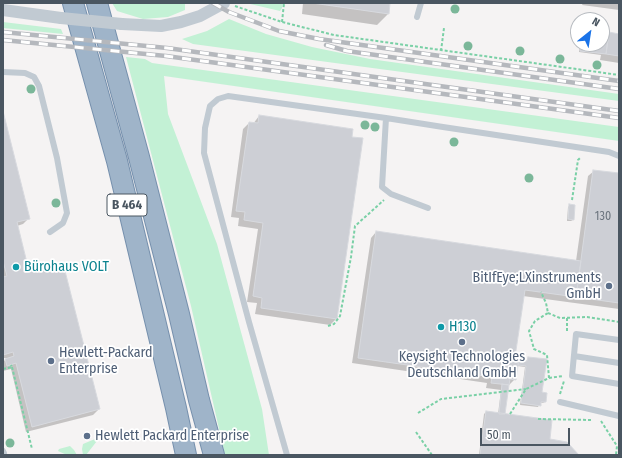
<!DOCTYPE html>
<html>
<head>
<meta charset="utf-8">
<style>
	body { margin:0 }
	#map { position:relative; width:622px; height:458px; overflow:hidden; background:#f5f3f3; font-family:"Fira Sans Condensed",sans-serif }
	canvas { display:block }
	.frame { position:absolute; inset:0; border:4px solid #4a5661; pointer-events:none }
	.north { position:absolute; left:570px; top:12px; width:40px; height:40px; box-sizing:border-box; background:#fff; border:1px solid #b7bbc0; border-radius:50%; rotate:30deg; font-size:11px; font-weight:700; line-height:16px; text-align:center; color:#4a5661 }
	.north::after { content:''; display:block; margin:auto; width:14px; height:18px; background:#1a73e8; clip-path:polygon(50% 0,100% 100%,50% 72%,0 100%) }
	.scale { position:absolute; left:480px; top:428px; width:90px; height:18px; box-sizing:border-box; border:2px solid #4a5661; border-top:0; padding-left:5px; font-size:12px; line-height:14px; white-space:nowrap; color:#4a5661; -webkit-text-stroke:3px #fff; paint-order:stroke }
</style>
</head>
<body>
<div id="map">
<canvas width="622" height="458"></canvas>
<div class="frame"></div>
<div class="north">N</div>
<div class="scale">50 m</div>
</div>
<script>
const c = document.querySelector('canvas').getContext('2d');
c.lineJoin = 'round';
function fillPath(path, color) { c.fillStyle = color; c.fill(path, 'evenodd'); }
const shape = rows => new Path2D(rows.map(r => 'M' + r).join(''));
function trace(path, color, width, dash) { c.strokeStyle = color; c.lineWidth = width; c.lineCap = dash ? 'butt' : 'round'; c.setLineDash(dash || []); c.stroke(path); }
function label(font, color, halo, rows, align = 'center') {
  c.font = font + ' "Fira Sans Condensed",sans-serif'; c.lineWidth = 3.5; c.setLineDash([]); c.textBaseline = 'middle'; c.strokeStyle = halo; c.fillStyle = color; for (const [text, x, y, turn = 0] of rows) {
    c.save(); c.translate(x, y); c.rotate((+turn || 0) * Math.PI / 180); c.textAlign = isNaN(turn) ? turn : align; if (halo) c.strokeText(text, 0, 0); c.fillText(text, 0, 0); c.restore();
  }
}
const green = shape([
	[112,3,185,3,185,10,168,17,143,19,117,11],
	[246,3,283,3,282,8,280,11],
	[229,19,266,34,312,47,370,59,619,94,619,101,193,44,182,39,207,31],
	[3,22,61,29,63,34,3,28],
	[126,57,145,59,152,63,619,127,619,141,164,76,168,114,217,244,262,409,269,455,225,455,191,306],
	[95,439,97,441,86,455,83,455,82,449,83,444],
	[70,446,74,450,77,455,67,455,58,451,59,449]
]);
const shadow = shape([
	[303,3,389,3,388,14,377,25,302,14],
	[583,3,619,3,619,10,582,5],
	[602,32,619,35,619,63,600,60,601,55,579,52,580,44,602,44],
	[3,115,28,219,23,224,17,226,28,272,99,409,93,415,26,432,11,369,3,371,3,362,7,358,3,358],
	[259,116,336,319,330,325,255,314,257,303,247,302,258,229,238,226,239,218,231,217,243,129,249,123,253,124],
	[594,171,619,174,619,309,523,296,514,358,518,360,526,361,528,358,545,402,543,403,540,403,538,407,520,405,525,367,517,366,515,379,509,385,508,385,504,415,577,455,479,455,484,414,486,412,498,414,501,390,486,388,487,383,352,363,371,238,376,232,576,261,588,176],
	[570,205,573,220,571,221,567,221,568,207]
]);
const building = shape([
	[312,3,390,3,389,14,312,3],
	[602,31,609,32,606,54,580,51,581,44,602,44,602,31],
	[609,32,619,34,619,56,606,54,609,32],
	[3,111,30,219,17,222,29,271,63,263,100,409,32,427,16,363,7,366,5,359,14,356,13,352,3,355,3,277,7,276,3,261,3,111],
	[259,115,353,129,352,137,363,138,337,319,261,308,262,298,253,296,263,223,244,220,245,212,236,211,249,122,258,123,259,115],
	[593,170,619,173,619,303,576,297,593,170],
	[569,204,575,205,574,220,568,219,569,204],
	[376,231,581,261,576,297,525,290,515,357,519,358,516,380,510,379,509,385,491,383,492,377,358,358,376,231],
	[528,357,547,359,542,392,547,393,546,402,541,402,541,406,521,403,526,366,518,365,519,360,527,361,528,357],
	[502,384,509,385,505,414,499,414,502,384],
	[486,411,552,420,550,439,567,442,579,455,480,455,486,411]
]);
const path = shape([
	[235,6,282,22,334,35,619,75],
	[282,22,284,3],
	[441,51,444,28],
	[572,200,578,160,581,157],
	[548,313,560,318,587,317,619,322],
	[328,326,334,324,340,316,351,257,355,226,384,200],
	[567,331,567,318],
	[12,367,32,449],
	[3,369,12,367,11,365],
	[549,378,563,376],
	[560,394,564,381],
	[418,413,441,399,526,389],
	[510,414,526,389,549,378,547,355,534,349,529,331,535,321,548,313,546,303,541,292],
	[538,419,592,420],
	[601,421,617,446,616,455],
	[416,432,432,455]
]);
const service = shape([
	[417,17,421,3],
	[3,72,25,73,34,77,39,86,57,158,67,213,63,223,50,232],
	[386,118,382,187,391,194,428,208],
	[619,340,576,334,572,376,619,384],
	[574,356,619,363],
	[560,402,619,416],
	[3,451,4,453],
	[287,455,249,322,204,153,205,128,210,106,218,99,228,96,386,118,443,127,609,152,619,156]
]);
const minor = shape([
	[3,10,61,18],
	[122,24,161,26,181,22,200,16,224,3]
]);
const trunk = shape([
	[73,3,117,161,176,408,186,455],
	[97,3,139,157,179,314,199,400,214,455]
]);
const rail = shape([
	[213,3,229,12,279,31,319,39,619,81],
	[3,32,167,48,619,111],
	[3,40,166,56,619,118],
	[326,45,347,51,619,89]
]);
const minorBridge = shape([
	[61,18,122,24]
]);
const trees = [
	[455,9],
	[468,46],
	[520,51],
	[560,59],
	[597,65],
	[31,89],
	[365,125],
	[375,127],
	[454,142],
	[529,178],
	[56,203],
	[10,443]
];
const markers = [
	[16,267,4,"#0f9aa8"],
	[609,286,4,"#5c6f8a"],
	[441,327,4,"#0f9aa8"],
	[462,342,4,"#5c6f8a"],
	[51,361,4,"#5c6f8a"],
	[87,436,4,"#5c6f8a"]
];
const numberNames = [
	["130",603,217]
];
const shields = [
	[127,205,40]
];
const shieldNames = [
	["B 464",127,205]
];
const cultureNames = [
	["Bürohaus VOLT",24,267],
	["H130",449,327]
];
const serviceNames = [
	["BitIfEye;LXinstruments",601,278,"right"],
	["GmbH",601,294,"right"],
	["Hewlett-Packard",59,353],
	["Enterprise",59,369],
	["Keysight Technologies",462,357,"center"],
	["Deutschland GmbH",462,373,"center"],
	["Hewlett Packard Enterprise",95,436]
];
fillPath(green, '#c3f1d5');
fillPath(shadow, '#0003');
fillPath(building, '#cdcfd5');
trace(building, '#d7d9de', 1);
trace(trunk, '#7690ad', 22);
trace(path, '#7ad0a6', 2, [3, 2]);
trace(service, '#c1cad2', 6);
trace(minor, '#c1cad2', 12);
trace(trunk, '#9fb4c9', 20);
trace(rail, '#b5b8bd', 4.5);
trace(rail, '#fff', 3, [9]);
trace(minorBridge, '#c1cad2', 12);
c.fillStyle = '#7bb799';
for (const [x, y] of trees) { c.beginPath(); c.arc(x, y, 4.5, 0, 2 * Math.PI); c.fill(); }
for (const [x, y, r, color] of markers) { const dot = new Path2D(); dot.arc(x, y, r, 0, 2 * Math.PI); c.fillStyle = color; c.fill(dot); trace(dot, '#fff', 1.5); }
label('12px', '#6b747e', null, numberNames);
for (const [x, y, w] of shields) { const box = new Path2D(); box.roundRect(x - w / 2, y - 11, w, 22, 3); c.fillStyle = '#fff'; c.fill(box); trace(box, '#4a5661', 1); }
label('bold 13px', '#4a5661', null, shieldNames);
label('14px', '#0d838f', '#fff', cultureNames, 'left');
label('14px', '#4e5e75', '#fff', serviceNames, 'left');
</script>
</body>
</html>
